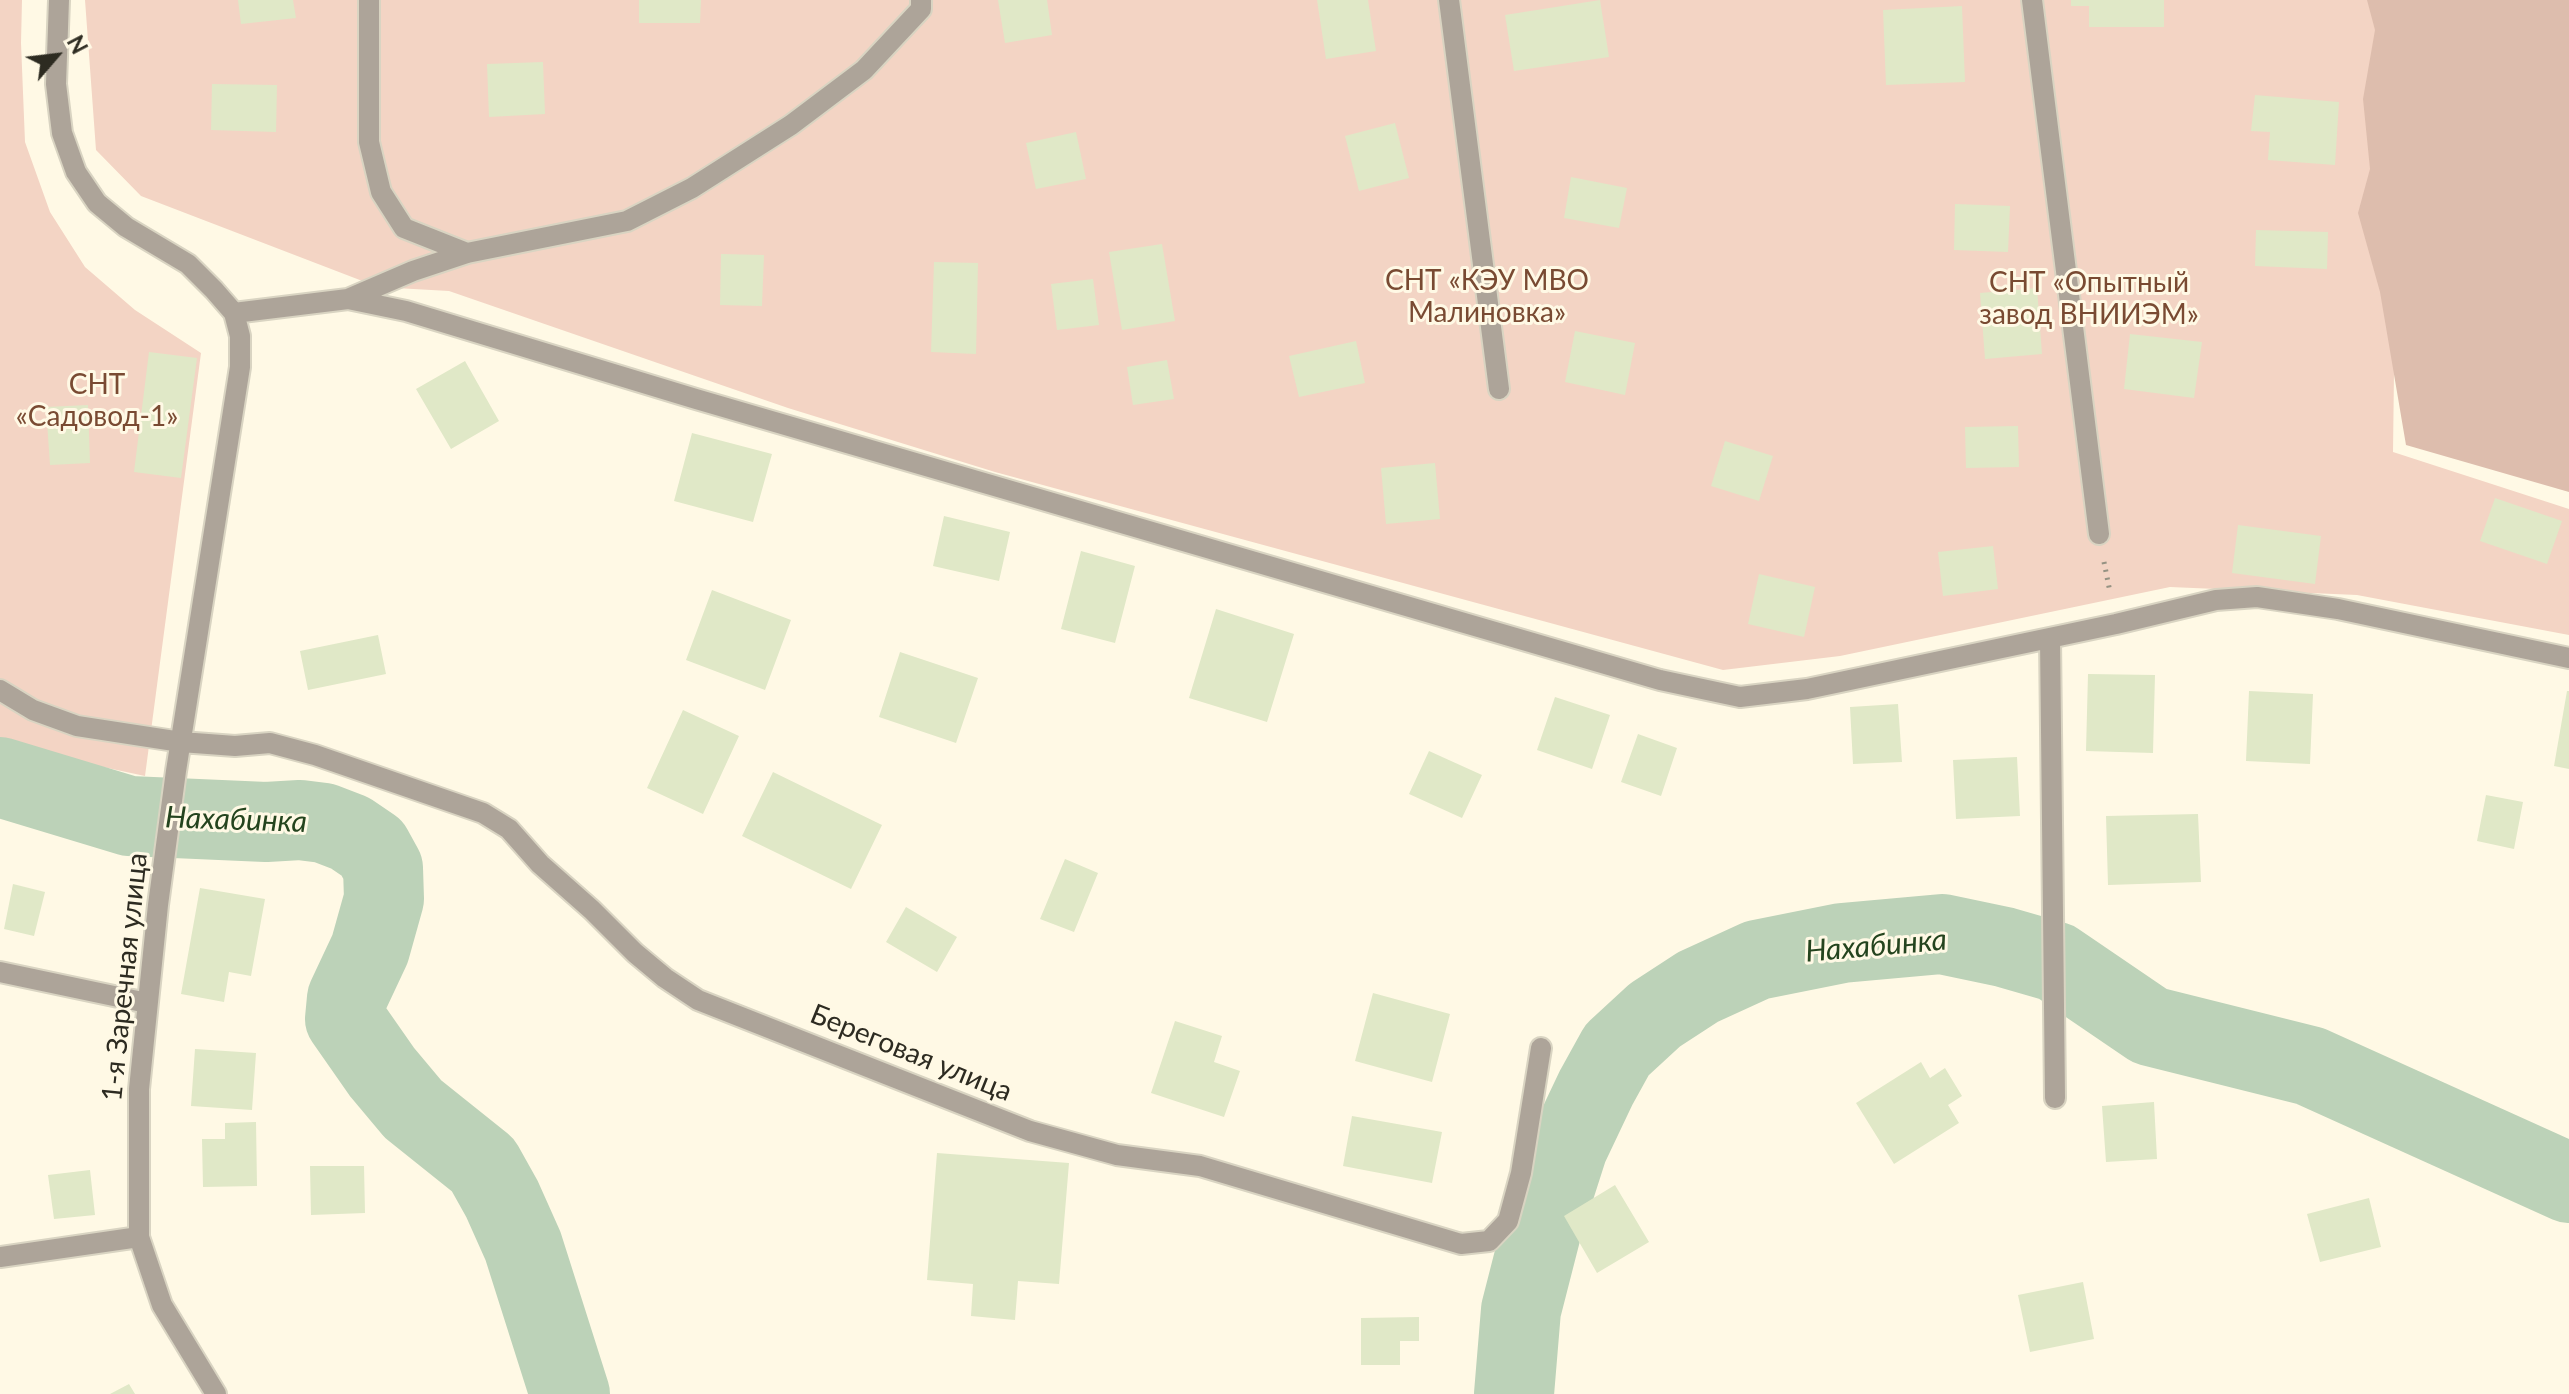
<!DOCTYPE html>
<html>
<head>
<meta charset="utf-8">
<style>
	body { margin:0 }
	#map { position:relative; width:2569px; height:1394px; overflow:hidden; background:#fff9e5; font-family:Lato,sans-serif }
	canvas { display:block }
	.north { position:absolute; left:16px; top:16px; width:80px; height:80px; -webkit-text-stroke:6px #fff9e5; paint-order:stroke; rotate:62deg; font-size:22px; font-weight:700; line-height:32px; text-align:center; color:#2d2b21 }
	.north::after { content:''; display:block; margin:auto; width:28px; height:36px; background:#2d2b21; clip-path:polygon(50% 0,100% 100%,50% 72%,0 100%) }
</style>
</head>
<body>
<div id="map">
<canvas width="2569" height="1394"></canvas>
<div class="north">N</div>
</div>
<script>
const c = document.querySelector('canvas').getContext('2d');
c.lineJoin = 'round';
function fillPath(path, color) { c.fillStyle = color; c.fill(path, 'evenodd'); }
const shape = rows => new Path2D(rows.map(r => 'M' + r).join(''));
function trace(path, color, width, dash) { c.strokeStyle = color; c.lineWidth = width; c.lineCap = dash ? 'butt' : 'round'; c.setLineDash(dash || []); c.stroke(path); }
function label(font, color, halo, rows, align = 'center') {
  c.font = font + ' Lato,sans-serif'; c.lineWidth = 6; c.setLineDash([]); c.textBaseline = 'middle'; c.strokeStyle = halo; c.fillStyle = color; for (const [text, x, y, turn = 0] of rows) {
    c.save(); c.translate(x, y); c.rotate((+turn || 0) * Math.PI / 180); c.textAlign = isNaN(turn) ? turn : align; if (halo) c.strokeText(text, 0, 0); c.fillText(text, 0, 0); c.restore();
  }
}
const green = shape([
	[0,0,22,0,21,43,25,142,50,212,85,267,135,310,201,353,145,776,0,745],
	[85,0,2405,0,2398,50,2393,452,2569,509,2569,635,2357,595,2170,587,1840,656,1723,670,995,472,788,408,449,291,378,287,141,196,96,150]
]);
const forest = shape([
	[2367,0,2569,0,2569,492,2406,445,2380,292,2358,213,2370,169,2363,99,2375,30]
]);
const river = shape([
	[0,777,129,816,266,822,300,820,324,823,350,833,372,848,383,868,384,899,370,949,347,998,345,1019,382,1072,413,1109,483,1165,502,1199,523,1246,570,1394],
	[1514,1394,1521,1310,1542,1228,1568,1147,1596,1088,1617,1050,1655,1015,1698,987,1757,960,1842,943,1942,934,2004,947,2056,962,2150,1026,2310,1066,2569,1183]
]);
const building = shape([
	[238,0,293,0,296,18,241,24],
	[639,0,701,0,700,23,639,23],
	[998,0,1047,0,1052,35,1005,43],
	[1317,0,1368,0,1376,51,1326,59],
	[1600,0,1609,57,1514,71,1505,15],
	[2071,0,2164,0,2164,27,2089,27,2089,6,2071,6],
	[1962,6,1965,82,1886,85,1883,10],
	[543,62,545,114,489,117,487,64],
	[212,84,277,85,276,132,211,130],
	[2255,95,2339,102,2335,165,2268,160,2270,132,2251,131],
	[1395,123,1409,178,1359,191,1345,136],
	[1076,132,1086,179,1036,189,1026,143],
	[1571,177,1627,188,1619,228,1564,218],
	[1955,204,2010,206,2008,252,1954,250],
	[2256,230,2328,232,2327,269,2255,266],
	[1162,244,1175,321,1122,330,1109,252],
	[721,254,764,255,762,306,720,305],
	[934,262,978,263,976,354,931,352],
	[1093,279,1099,325,1057,330,1051,284],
	[2037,288,2042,354,1985,359,1980,293],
	[1575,331,1635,343,1625,395,1565,382],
	[2130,334,2202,342,2194,398,2124,389],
	[1356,341,1365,383,1299,397,1289,356],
	[149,352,197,358,181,478,134,472],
	[1167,360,1174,399,1133,405,1127,367],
	[465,361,499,421,451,449,416,389],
	[88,405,90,463,50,465,46,407],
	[2018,426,2019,467,1966,468,1965,427],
	[692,433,772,454,753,522,674,501],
	[1725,441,1773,456,1759,501,1711,486],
	[1435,463,1440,519,1386,524,1381,468],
	[2495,498,2562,521,2547,564,2480,541],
	[944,516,1010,532,999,581,933,566],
	[2238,525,2321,536,2315,584,2232,573],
	[1993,546,1998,589,1943,596,1938,552],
	[1081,551,1135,566,1115,643,1061,629],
	[1759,574,1815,587,1804,637,1748,624],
	[712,590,791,620,765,690,686,660],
	[1216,609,1294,634,1267,722,1189,698],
	[378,635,386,674,308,690,300,651],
	[900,652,978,678,956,743,879,717],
	[2088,674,2155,675,2153,753,2086,751],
	[2249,691,2313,694,2310,764,2246,761],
	[2567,691,2569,691,2569,769,2554,766],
	[1555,697,1610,715,1592,769,1537,750],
	[1898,704,1902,762,1853,764,1850,707],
	[683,710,739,736,703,814,647,788],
	[1638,734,1677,748,1661,796,1621,782],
	[1429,751,1482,775,1462,818,1409,794],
	[2017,757,2020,816,1956,819,1953,760],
	[773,772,882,825,851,889,742,836],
	[2486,795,2523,802,2514,849,2477,841],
	[2198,814,2201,882,2108,885,2106,816],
	[1065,859,1098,873,1074,932,1040,919],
	[13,884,45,892,34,936,4,929],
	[200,888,265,899,251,976,229,972,224,1002,181,994],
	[906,907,957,937,937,972,886,942],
	[1373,993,1450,1014,1432,1082,1355,1061],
	[1175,1021,1222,1036,1214,1062,1240,1071,1224,1117,1151,1093],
	[195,1049,256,1053,252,1110,191,1106],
	[1921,1062,1930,1078,1945,1068,1962,1096,1948,1105,1959,1123,1894,1164,1856,1103],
	[2154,1102,2157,1159,2106,1162,2102,1106],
	[1352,1116,1442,1132,1432,1183,1343,1166],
	[256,1122,257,1186,203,1187,202,1139,225,1139,225,1123],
	[937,1153,1069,1163,1059,1284,1018,1281,1015,1320,971,1316,973,1284,927,1280],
	[310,1166,364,1166,365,1213,311,1215],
	[90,1170,95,1215,54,1219,48,1175],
	[1615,1185,1649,1242,1597,1273,1564,1216],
	[2369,1198,2381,1247,2320,1262,2307,1214],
	[2083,1282,2094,1339,2030,1352,2018,1295],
	[1419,1317,1419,1341,1400,1341,1400,1365,1361,1365,1361,1318],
	[129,1384,135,1394,110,1394]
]);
const path = shape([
	[2104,562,2110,592]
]);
const minor = shape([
	[59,0,56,84,62,133,76,172,97,203,126,227,188,264,214,290,234,313,240,336,240,367,176,771,158,905,139,1089,139,1237,162,1305,216,1394],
	[369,0,369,142,381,192,404,228,467,253],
	[1449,0,1499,389],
	[2032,0,2099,534],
	[348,299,413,271,467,253,627,221,692,188,791,125,864,70,921,9,921,0],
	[234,313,348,299,406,311,696,399,1660,680,1740,697,1807,689,2116,624,2216,600,2257,597,2338,609,2569,658],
	[2050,638,2055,1098],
	[0,690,33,710,77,726,181,742,235,746,270,743,315,755,483,813,509,829,540,864,592,910,635,953,665,978,698,1000,1030,1131,1117,1155,1200,1166,1461,1244,1489,1241,1508,1221,1521,1173,1541,1048],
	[0,972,147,1003],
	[0,1257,139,1237]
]);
const parkNames = [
	["СНТ «КЭУ МВО",1487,281],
	["Малиновка»",1487,313],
	["СНТ «Опытный",2089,283],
	["завод ВНИИЭМ»",2089,315],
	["СНТ",97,385],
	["«Садовод-1»",97,417]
];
const streetNames = [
	["1-я Заречная улица",125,977,-84],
	["Береговая улица",911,1053,22]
];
const waterNames = [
	["Нахабинка",236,820,2],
	["Нахабинка",1876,946,-5]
];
fillPath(green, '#f3d4c4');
fillPath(forest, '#ddbdad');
trace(river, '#bcd2b8', 80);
fillPath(building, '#e0e8c7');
trace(minor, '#d9d4c2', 24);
trace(path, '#959283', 5, [2, 6]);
trace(minor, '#ada499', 20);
label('28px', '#794a32', '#fff9e5', parkNames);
label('28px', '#2d2b21', '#fff9e5', streetNames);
label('italic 30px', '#24441e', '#fff9e5', waterNames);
</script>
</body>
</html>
